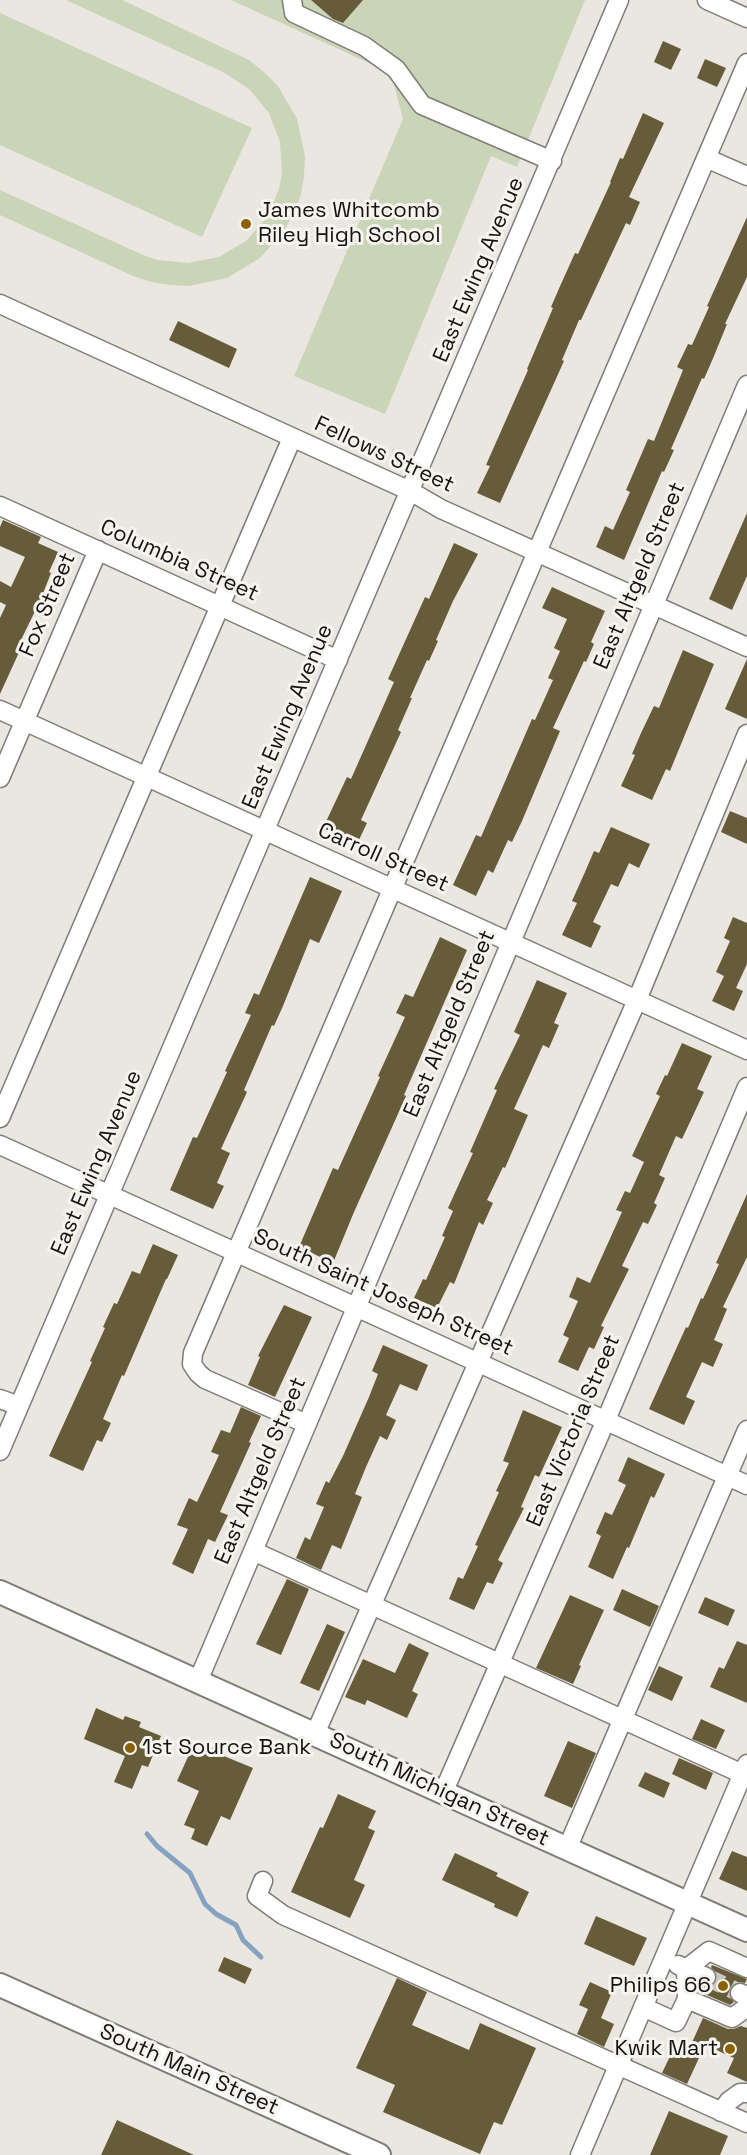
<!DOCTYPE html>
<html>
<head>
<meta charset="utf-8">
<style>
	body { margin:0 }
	canvas { display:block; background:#e9e7e0 }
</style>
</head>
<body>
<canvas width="747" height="2155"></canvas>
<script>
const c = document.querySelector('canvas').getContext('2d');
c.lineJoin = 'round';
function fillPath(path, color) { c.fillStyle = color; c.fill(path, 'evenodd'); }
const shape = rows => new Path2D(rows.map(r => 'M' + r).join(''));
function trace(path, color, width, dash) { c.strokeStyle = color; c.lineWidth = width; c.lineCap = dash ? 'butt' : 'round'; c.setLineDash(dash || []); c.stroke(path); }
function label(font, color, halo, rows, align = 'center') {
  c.font = font + ' "Space Grotesk",sans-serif'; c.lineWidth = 6; c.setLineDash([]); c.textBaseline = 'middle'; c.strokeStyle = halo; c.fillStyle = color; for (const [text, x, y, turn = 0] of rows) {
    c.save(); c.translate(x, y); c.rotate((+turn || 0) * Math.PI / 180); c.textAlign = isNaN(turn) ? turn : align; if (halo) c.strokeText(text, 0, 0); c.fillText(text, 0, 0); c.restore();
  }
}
const green = shape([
	[66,0,122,0,249,60,264,72,278,86,297,119,305,156,304,176,301,195,285,230,260,258,227,278,189,286,170,285,151,282,133,276,0,215,0,190,143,255,157,260,188,263,219,257,246,241,267,217,279,189,282,173,280,142,269,113,249,89,223,72],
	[231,0,585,0,517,167,491,156,385,414,294,376,403,119,391,73],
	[0,13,252,128,202,237,0,145]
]);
const stream = shape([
	[147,1834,157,1846,190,1873,205,1904,216,1914,236,1925,243,1940,261,1957]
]);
const building = shape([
	[311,0,363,0,343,23,333,19],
	[663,41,681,49,671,70,654,62],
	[705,59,726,68,717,87,697,78],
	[643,113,664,123,629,197,640,202,630,225,626,223,581,320,579,320,562,360,564,361,500,503,477,493,490,466,486,465,528,370,527,369,553,308,551,307,561,284,575,253,578,254,611,182,610,182,620,158,623,159],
	[747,217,747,277,725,324,727,324,714,356,704,379,702,378,671,449,674,450,664,472,662,471,624,560,596,547,605,526,613,530,630,492,626,490,648,439,654,441,683,370,677,367,688,344,692,345,709,307,707,306],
	[178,321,237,349,229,368,169,340],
	[747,513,747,576,732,610,709,599],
	[3,520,41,537,38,543,58,552,49,572,51,573,40,601,18,646,21,648,0,694,0,618,6,605,0,602,0,581,11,587,25,557,0,546,0,527],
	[454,543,478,554,453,601,436,640,438,641,429,661,427,660,410,698,412,698,398,730,401,732,361,820,367,823,357,844,323,828,347,777,351,779,394,682,388,679,425,597,429,599],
	[552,587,605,611,591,642,594,644,586,662,584,661,553,728,560,731,522,821,512,842,508,840,493,873,488,870,476,896,453,885,476,835,481,837,532,719,535,720,553,680,548,678,560,651,554,648,567,619,542,608],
	[683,650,714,664,670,771,666,769,652,800,621,786,635,755,632,754,641,733,654,706,659,708],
	[747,659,747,719,725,709],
	[730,811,747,818,747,844,721,832],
	[611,827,650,844,639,868,629,863,618,887,611,884,593,922,601,926,591,948,562,935,577,903,572,901,585,872,594,851,599,853],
	[310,877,342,891,319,943,310,939,283,1006,274,1026,272,1025,244,1090,247,1092,221,1149,230,1153,217,1183,224,1186,213,1209,170,1190,193,1137,197,1138,227,1072,225,1071,251,1015,245,1013,254,993,259,995],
	[733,917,747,923,747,964,736,988,743,991,734,1011,712,1001,724,976,716,972,730,941,724,938],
	[440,937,467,950,404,1095,406,1096,354,1212,333,1263,299,1247,333,1168,338,1170,380,1077,378,1076,405,1017,396,1013,405,994,413,997],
	[537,980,567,993,554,1023,559,1025,549,1048,543,1045,514,1109,528,1115,505,1168,503,1167,487,1200,493,1203,483,1225,479,1222,454,1284,450,1282,437,1308,414,1298,423,1279,426,1280,445,1237,442,1236,453,1211,448,1208,473,1153,470,1152,497,1090,494,1089,520,1035,514,1032],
	[682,1043,712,1056,697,1089,704,1092,682,1139,676,1136,659,1175,665,1178,654,1203,657,1205,648,1224,643,1222,622,1266,629,1269,601,1326,604,1327,594,1349,589,1347,578,1371,558,1362,569,1338,563,1335,578,1301,569,1297,577,1277,590,1283,622,1212,616,1210,625,1191,630,1193,644,1162,632,1156,660,1096,656,1094,665,1075,667,1076],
	[747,1194,747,1257,723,1307,727,1309,714,1340,723,1344,713,1367,702,1362,686,1397,695,1401,684,1425,649,1409,686,1327,688,1328,701,1298,703,1299,719,1264,716,1263],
	[153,1244,178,1255,167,1279,166,1279,124,1376,122,1375,103,1419,111,1423,102,1442,97,1440,83,1471,49,1456,92,1362,90,1361,105,1328,103,1327,114,1303,117,1304,132,1271,140,1274],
	[284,1305,312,1317,275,1397,248,1385,260,1357,258,1356],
	[383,1345,428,1365,417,1391,400,1384,386,1415,396,1420,387,1440,380,1436,366,1467,355,1494,362,1497,341,1549,332,1545,321,1570,296,1558,305,1537,310,1540,324,1507,316,1504,326,1481,329,1483,343,1456,369,1397,378,1374,372,1371],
	[241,1407,261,1416,249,1442,251,1443,220,1512,228,1515,215,1542,208,1539,193,1574,172,1564,188,1529,177,1525,189,1498,197,1502,219,1455,211,1452,221,1430,230,1433],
	[523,1410,562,1427,539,1477,535,1475,521,1507,524,1508,498,1560,503,1563,493,1584,487,1582,474,1610,449,1599,458,1577,463,1579,478,1546,475,1545,499,1492,496,1491,509,1463,503,1461],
	[628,1457,665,1474,654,1498,651,1496,629,1548,627,1547,613,1579,588,1567,601,1536,596,1533,605,1512,612,1515,626,1485,618,1481],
	[287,1579,309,1589,281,1655,256,1644],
	[622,1589,659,1606,650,1627,613,1610],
	[570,1595,604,1610,579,1665,581,1666,573,1684,536,1668],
	[705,1597,735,1610,728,1626,698,1613],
	[327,1624,345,1632,319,1691,300,1683],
	[737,1641,747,1645,747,1703,710,1687,719,1667,724,1669],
	[409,1643,429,1653,412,1691,418,1694,407,1718,367,1700,365,1705,345,1697,363,1659,395,1673],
	[659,1666,683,1677,672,1701,648,1690],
	[96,1708,123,1720,125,1716,141,1722,139,1727,161,1736,148,1767,142,1765,132,1789,114,1782,125,1756,84,1739],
	[701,1719,725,1730,716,1749,692,1739],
	[568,1741,596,1753,572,1808,544,1796],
	[205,1744,221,1751,219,1754,253,1768,230,1820,221,1816,207,1846,191,1839,195,1829,184,1825,199,1791,177,1781,192,1748,202,1752],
	[679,1758,713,1773,706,1790,672,1774],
	[645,1772,670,1783,664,1798,638,1786],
	[338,1794,376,1811,368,1828,375,1831,354,1880,365,1885,350,1918,291,1892,320,1827,323,1828],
	[732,1851,747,1857,747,1891,719,1879],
	[455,1853,498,1873,496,1876,529,1892,517,1917,494,1907,495,1904,442,1880],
	[596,1916,647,1938,634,1966,584,1944],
	[224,1957,252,1969,245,1984,218,1971],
	[712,1965,747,1979,745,1983,738,1982,730,1988,729,1995,734,2002,730,2005,700,1992,702,1987,708,1988,716,1982,717,1975,711,1967],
	[397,1978,427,1992,412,2025,469,2050,480,2023,536,2048,502,2125,494,2122,480,2154,383,2112,395,2085,356,2068],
	[590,1982,612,1992,601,2018,614,2024,604,2047,577,2034,588,2009,579,2005],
	[703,2018,728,2029,734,2029,741,2026,747,2028,747,2082,727,2073,734,2058,705,2045,687,2084,662,2073,672,2052,685,2058],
	[669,2111,728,2136,720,2155,650,2155],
	[117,2120,194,2155,101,2155]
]);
const minorTunnel = shape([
	[706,1977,740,1993]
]);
const minor = shape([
	[292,0,294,13,364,46,396,69,422,105,552,161],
	[707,0,747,18],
	[706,158,747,176],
	[0,304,410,491,441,509,747,647],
	[0,506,338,660],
	[0,710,747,1050],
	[0,778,98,550],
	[0,1118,292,438],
	[0,1145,747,1485],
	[0,1399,19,1406],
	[307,1424,205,1379,198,1373,192,1364,193,1353,747,63],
	[0,1451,619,0],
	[253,1551,747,1776],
	[198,1681,747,385],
	[315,1734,637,1000,747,734],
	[443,1793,606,1420,747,1087],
	[567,1849,747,1430],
	[263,1881,257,1896,283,1915,747,2123],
	[678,1965,706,1977],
	[747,1968,709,1951,686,1969,687,1999,732,2018,747,2007],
	[740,1993,747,1996],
	[643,2007,676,2022,687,1999],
	[721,2112,729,2101,740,2093,747,2093],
	[580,2155,747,1764]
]);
const major = shape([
	[0,1592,747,1930],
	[0,1985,379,2155]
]);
const markers = [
	[246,224,6,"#8c6005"],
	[130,1748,6,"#8c6005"],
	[723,1986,6,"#8c6005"],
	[730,2049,6,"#8c6005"]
];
const poiNames = [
	["James Whitcomb",258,211],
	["Riley High School",258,236],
	["1st Source Bank",142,1748],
	["Philips 66",711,1986,"right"],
	["Kwik Mart",718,2049,"right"]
];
const streetNames = [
	["East Ewing Avenue",479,270,-67],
	["Fellows Street",384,455,25],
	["Columbia Street",179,561,24],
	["East Altgeld Street",640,576,-67],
	["Fox Street",48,605,-67],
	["East Ewing Avenue",288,717,-67],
	["Carroll Street",383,858,24],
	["East Altgeld Street",450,1024,-67],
	["East Ewing Avenue",97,1163,-67],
	["South Saint Joseph Street",383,1293,24],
	["East Victoria Street",574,1431,-67],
	["East Altgeld Street",261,1471,-67],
	["South Michigan Street",439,1790,25],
	["South Main Street",189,2070,24]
];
fillPath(green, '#cad4b6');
trace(stream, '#87a2c0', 5);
fillPath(building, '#675c39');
trace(minorTunnel, '#c9c7c1', 18, [18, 9]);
trace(minor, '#7f7d78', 21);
trace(major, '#7f7d78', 26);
trace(minor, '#fff', 18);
trace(major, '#fff', 22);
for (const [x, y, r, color] of markers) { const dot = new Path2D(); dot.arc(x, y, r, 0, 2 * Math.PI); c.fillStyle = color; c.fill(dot); trace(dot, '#f6f4ee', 2); }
label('22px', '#141311', '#f6f4ee', poiNames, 'left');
label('22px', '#141311', '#f6f4ee', streetNames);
</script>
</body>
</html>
